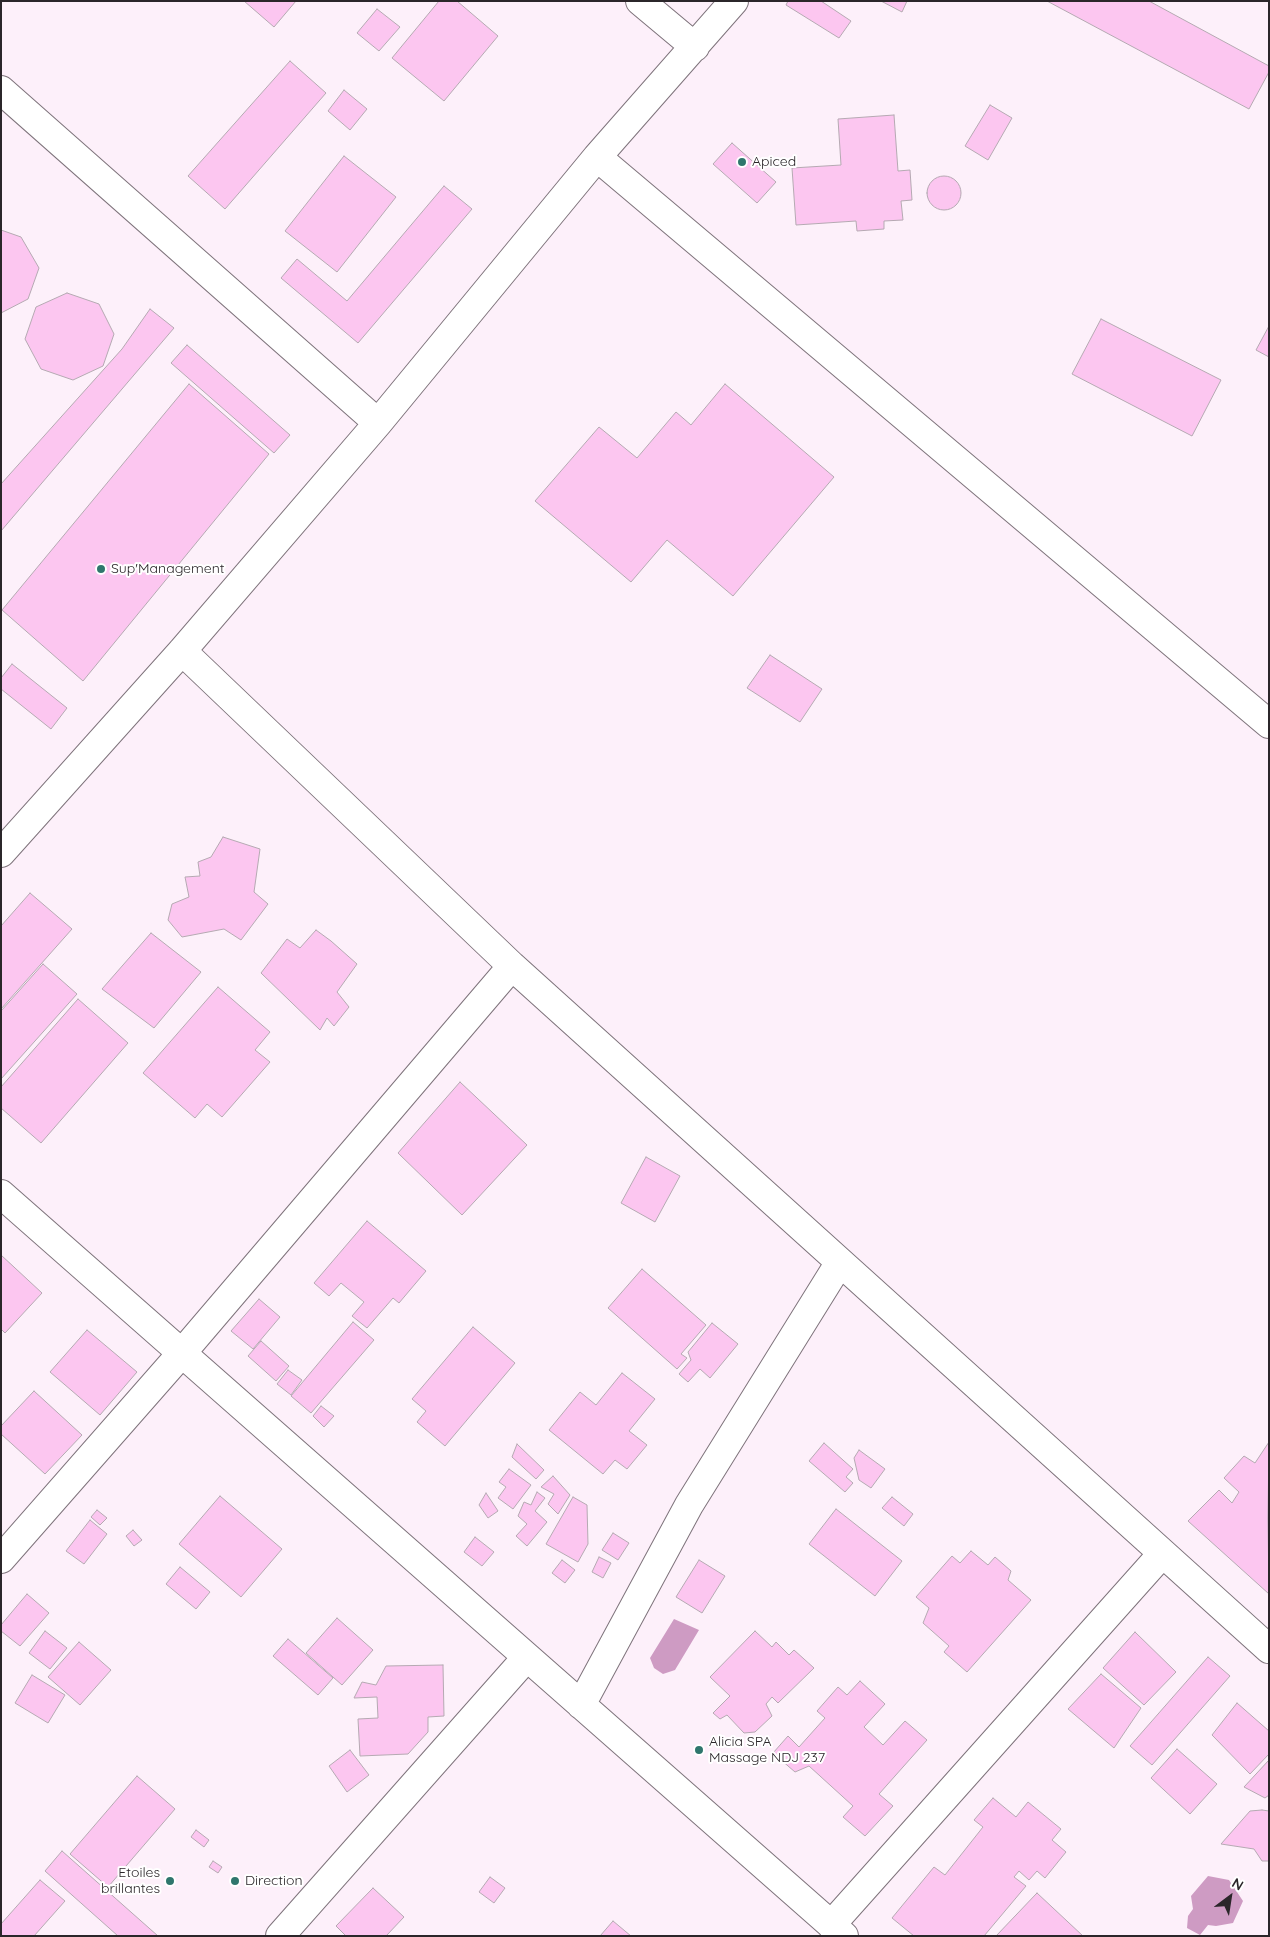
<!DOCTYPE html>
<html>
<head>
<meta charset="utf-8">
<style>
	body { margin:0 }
	#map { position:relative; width:1270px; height:1937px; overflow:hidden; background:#fdf0fa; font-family:Quicksand,sans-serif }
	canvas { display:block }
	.frame { position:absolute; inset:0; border:2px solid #2b262a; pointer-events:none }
	.north { position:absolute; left:1205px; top:1872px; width:50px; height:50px; -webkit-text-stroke:4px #fff; paint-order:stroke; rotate:31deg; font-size:14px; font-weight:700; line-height:20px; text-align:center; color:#2b262a }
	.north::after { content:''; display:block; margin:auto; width:18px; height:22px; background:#2b262a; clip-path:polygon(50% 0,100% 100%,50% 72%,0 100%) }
</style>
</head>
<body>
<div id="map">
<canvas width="1270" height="1937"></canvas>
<div class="frame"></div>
<div class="north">N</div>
</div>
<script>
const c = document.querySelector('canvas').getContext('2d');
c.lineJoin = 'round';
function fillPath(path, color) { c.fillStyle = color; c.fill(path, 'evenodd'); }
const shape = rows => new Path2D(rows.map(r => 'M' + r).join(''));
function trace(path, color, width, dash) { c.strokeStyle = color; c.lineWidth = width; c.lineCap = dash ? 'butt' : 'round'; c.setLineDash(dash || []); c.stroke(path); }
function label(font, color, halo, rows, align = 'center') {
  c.font = font + ' Quicksand,sans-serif'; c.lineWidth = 4; c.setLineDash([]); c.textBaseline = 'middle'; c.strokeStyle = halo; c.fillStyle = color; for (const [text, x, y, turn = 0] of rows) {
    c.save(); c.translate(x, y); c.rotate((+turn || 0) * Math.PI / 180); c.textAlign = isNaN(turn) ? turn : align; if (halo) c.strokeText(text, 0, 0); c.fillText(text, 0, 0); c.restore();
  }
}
const water = shape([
	[674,1619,699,1630,675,1670,663,1674,654,1668,650,1658],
	[1208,1876,1229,1880,1243,1901,1233,1923,1216,1926,1208,1925,1200,1935,1187,1928,1188,1916,1193,1909,1191,1896]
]);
const building = shape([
	[244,1,296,1,274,27,244,1],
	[439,1,457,1,498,36,444,101,392,58,439,1],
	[788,1,821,1,851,21,839,38,786,5,788,1],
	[881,1,907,1,902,12,881,1],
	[1047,1,1149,1,1269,66,1269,72,1249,109,1047,1],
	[377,9,400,27,379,51,357,33,377,9],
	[290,61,326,93,225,209,188,176,290,61],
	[344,90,367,109,350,130,328,111,344,90],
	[990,105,1012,118,988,160,965,146,990,105],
	[894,115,898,171,910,170,912,200,901,201,903,220,884,221,884,229,857,231,856,221,796,225,792,168,841,165,838,119,894,115],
	[732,143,776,182,757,203,713,164,732,143],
	[344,156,396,197,337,272,285,231,344,156],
	'927 193a17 17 0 1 1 34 0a17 17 0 1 1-34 0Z',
	[444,186,472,209,358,343,281,278,297,259,347,301,444,186],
	[1,230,21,237,39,268,28,299,1,313,1,230],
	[67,293,99,304,114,334,103,366,73,380,41,369,25,339,36,307,67,293],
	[150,309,174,328,1,531,1,484,122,349,150,309],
	[1101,319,1221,380,1192,436,1072,374,1101,319],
	[1269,326,1269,357,1256,350,1269,326],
	[187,345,290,435,274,453,171,363,187,345],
	[189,384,269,454,83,681,2,610,189,384],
	[725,384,834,477,733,596,667,540,631,582,535,501,599,427,637,458,676,412,691,425,725,384],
	[770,655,822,689,800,722,747,688,770,655],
	[12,664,67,708,51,729,1,689,1,678,12,664],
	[223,837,260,849,254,892,268,904,241,940,224,929,182,937,168,920,172,904,189,897,185,877,200,876,198,862,211,857,223,837],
	[30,893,72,929,1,1009,1,926,30,893],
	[316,930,331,941,357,964,337,992,349,1007,334,1026,327,1018,320,1030,261,973,287,939,300,948,316,930],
	[151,933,201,972,154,1028,102,989,151,933],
	[43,964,77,994,1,1079,1,1011,43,964],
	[218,987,270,1032,255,1050,270,1062,222,1117,207,1104,195,1118,143,1073,218,987],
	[78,999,128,1043,41,1143,1,1108,1,1087,78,999],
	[460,1082,527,1145,462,1215,398,1153,460,1082],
	[646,1157,680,1176,655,1222,621,1203,646,1157],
	[367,1221,426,1271,399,1303,393,1298,367,1328,352,1316,364,1302,341,1283,329,1296,314,1283,367,1221],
	[1,1255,42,1293,5,1333,1,1329,1,1255],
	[642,1269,706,1325,681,1354,687,1358,677,1369,608,1308,642,1269],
	[259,1299,280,1317,253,1349,231,1331,259,1299],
	[353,1322,374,1340,311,1413,291,1396,353,1322],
	[712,1323,738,1344,710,1378,700,1369,688,1382,679,1374,691,1360,688,1352,712,1323],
	[473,1327,515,1363,445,1446,417,1422,426,1411,412,1399,473,1327],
	[87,1330,137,1372,100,1415,50,1372,87,1330],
	[261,1341,289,1366,276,1381,248,1356,261,1341],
	[288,1370,302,1380,291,1395,277,1384,288,1370],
	[622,1373,655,1399,629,1431,647,1445,627,1469,615,1460,603,1474,549,1430,580,1392,596,1405,622,1373],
	[34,1391,82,1435,45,1474,1,1434,1,1426,34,1391],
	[321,1406,334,1416,324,1427,313,1416,321,1406],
	[1269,1442,1268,1518,1269,1594,1188,1521,1219,1490,1232,1503,1239,1492,1224,1478,1244,1456,1255,1463,1269,1442],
	[824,1443,853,1469,846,1477,853,1483,845,1492,809,1461,824,1443],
	[517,1444,544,1470,536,1479,512,1457,517,1444],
	[859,1450,885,1469,871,1488,859,1480,854,1458,859,1450],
	[509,1469,531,1485,513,1509,498,1498,506,1487,499,1482,509,1469],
	[553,1476,570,1495,558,1514,548,1504,554,1494,541,1487,553,1476],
	[537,1492,545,1498,535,1511,547,1522,527,1546,516,1536,527,1524,518,1516,524,1502,531,1505,537,1492],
	[486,1493,498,1511,488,1518,479,1505,486,1493],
	[220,1496,282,1549,241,1597,179,1544,220,1496],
	[573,1497,587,1505,588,1544,578,1562,546,1544,573,1497],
	[892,1497,913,1514,904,1526,882,1508,892,1497],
	[836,1509,902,1561,875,1596,809,1544,836,1509],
	[97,1510,107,1518,100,1525,91,1517,97,1510],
	[90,1520,107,1534,84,1564,66,1551,90,1520],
	[133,1530,142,1540,134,1546,126,1536,133,1530],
	[613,1533,629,1543,618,1560,602,1550,613,1533],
	[475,1537,494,1552,482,1566,464,1552,475,1537],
	[971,1551,988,1565,995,1557,1011,1571,1008,1580,1031,1600,967,1672,944,1652,949,1646,923,1623,929,1608,916,1597,952,1556,960,1563,971,1551],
	[599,1557,611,1563,603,1578,592,1572,599,1557],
	[562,1560,575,1570,565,1583,552,1573,562,1560],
	[699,1560,725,1576,702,1613,676,1597,699,1560],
	[180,1567,210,1592,196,1609,166,1584,180,1567],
	[27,1594,49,1613,20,1646,1,1631,1,1625,27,1594],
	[337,1618,373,1650,342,1685,306,1653,337,1618],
	[45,1631,67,1648,50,1669,29,1653,45,1631],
	[755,1631,772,1647,776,1642,789,1655,794,1650,814,1668,778,1703,772,1697,766,1704,772,1716,755,1732,744,1733,727,1715,720,1719,713,1713,730,1696,710,1677,755,1631],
	[1135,1632,1176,1672,1144,1705,1103,1668,1135,1632],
	[288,1639,333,1678,318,1695,273,1656,288,1639],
	[79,1642,111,1670,80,1705,48,1677,79,1642],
	[1208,1657,1230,1676,1152,1765,1130,1746,1208,1657],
	[443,1665,444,1716,428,1717,428,1732,408,1754,360,1756,358,1719,378,1718,377,1697,354,1698,362,1682,376,1685,386,1666,443,1665],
	[1101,1674,1141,1708,1114,1748,1068,1709,1101,1674],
	[32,1675,65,1695,48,1723,15,1703,32,1675],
	[860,1681,885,1704,864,1727,883,1745,905,1721,927,1740,879,1794,893,1806,865,1836,843,1817,853,1806,809,1766,795,1772,773,1753,788,1736,799,1747,825,1718,817,1711,838,1687,847,1695,860,1681],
	[1237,1703,1269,1731,1269,1754,1250,1774,1212,1735,1237,1703],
	[1177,1749,1217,1784,1190,1814,1151,1778,1177,1749],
	[350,1750,369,1775,347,1792,329,1766,350,1750],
	[1269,1760,1269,1795,1265,1798,1244,1787,1269,1760],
	[137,1776,175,1809,108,1887,70,1854,137,1776],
	[993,1798,1016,1817,1028,1802,1061,1829,1052,1840,1066,1852,1045,1878,1037,1871,1029,1880,1019,1871,1014,1877,1026,1886,984,1936,914,1936,892,1918,934,1867,945,1875,983,1827,974,1820,993,1798],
	[1262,1810,1269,1811,1269,1861,1262,1861,1254,1849,1221,1844,1250,1811,1262,1810],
	[196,1830,209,1840,204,1847,191,1837,196,1830],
	[62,1851,158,1936,118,1936,45,1871,62,1851],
	[213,1861,222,1867,218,1873,209,1867,213,1861],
	[490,1877,505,1888,494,1903,479,1892,490,1877],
	[40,1880,65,1901,34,1936,1,1936,1,1924,40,1880],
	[373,1888,404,1917,386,1936,346,1936,336,1926,373,1888],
	[1037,1893,1083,1936,996,1936,1037,1893],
	[613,1921,631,1936,600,1936,613,1921]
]);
const minor = shape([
	[640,1,695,47],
	[1,90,378,423],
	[597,157,1269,724],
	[182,651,512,966,1269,1649],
	[1,853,182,651,378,423,597,157,734,1],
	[1,1194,844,1936],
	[1,1559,181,1354,512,966],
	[581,1705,689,1505,840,1262],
	[831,1925,1162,1554],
	[280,1936,527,1657]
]);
const markers = [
	[742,162,5,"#2f766d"],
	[101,569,5,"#2f766d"],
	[699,1750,5,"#2f766d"],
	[170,1881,5,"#2f766d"],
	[235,1881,5,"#2f766d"]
];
const poiNames = [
	["Apiced",752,162],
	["Sup'Management",111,569],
	["Alicia SPA",709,1742],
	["Massage NDJ 237",709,1758],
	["Etoiles",160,1873,"right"],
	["brillantes",160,1889,"right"],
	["Direction",245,1881]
];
fillPath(water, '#ce9bc3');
fillPath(building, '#fcc6f0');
trace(building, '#b5a9b2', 1);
trace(minor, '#7e737b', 30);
trace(minor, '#fff', 28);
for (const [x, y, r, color] of markers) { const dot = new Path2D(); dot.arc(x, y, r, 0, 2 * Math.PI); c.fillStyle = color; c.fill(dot); trace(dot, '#fff', 2); }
label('14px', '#2b262a', '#fff', poiNames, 'left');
</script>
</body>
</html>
